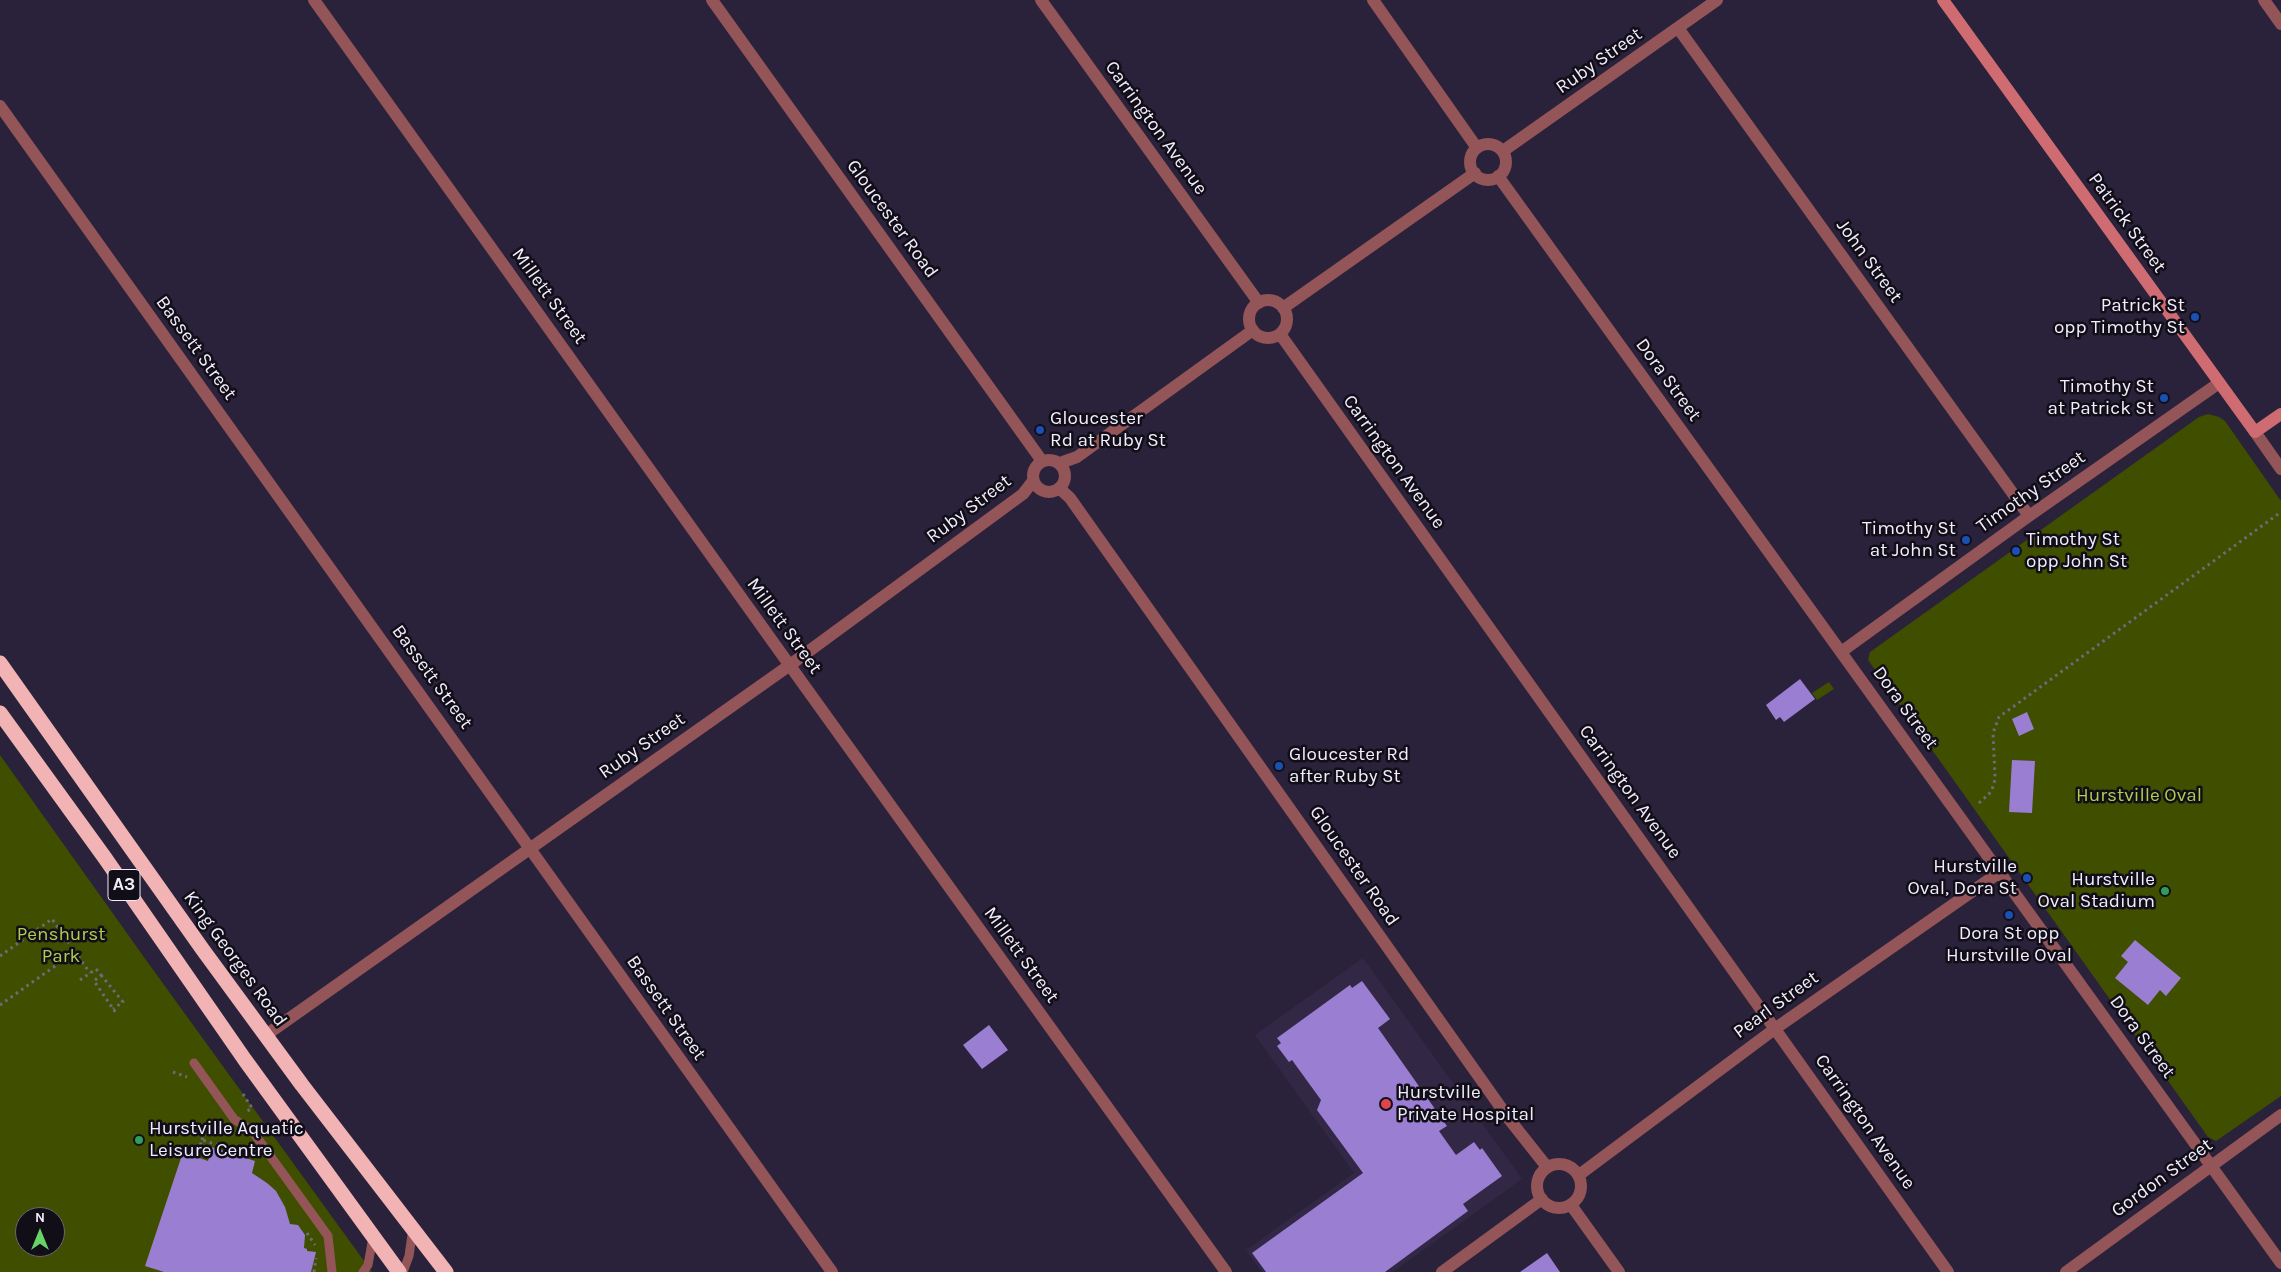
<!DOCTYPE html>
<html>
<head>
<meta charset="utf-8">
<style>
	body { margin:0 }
	#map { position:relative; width:2281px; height:1272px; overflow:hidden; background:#2a223a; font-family:Karla,sans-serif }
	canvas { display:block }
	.north { position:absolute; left:15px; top:1207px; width:50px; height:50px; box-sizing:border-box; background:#110e18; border:1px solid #6b6774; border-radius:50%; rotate:0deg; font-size:14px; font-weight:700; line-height:20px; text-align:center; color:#f1edfd }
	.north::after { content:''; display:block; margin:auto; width:18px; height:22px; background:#66d467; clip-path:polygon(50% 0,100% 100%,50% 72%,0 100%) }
</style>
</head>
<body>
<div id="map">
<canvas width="2281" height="1272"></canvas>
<div class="north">N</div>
</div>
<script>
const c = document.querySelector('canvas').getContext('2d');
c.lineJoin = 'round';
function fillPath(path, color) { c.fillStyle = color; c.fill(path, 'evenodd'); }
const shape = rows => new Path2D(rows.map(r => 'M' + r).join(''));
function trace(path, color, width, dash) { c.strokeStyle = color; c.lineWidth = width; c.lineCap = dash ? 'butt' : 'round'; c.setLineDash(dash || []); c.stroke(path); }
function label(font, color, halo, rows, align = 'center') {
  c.font = font + ' Karla,sans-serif'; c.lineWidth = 5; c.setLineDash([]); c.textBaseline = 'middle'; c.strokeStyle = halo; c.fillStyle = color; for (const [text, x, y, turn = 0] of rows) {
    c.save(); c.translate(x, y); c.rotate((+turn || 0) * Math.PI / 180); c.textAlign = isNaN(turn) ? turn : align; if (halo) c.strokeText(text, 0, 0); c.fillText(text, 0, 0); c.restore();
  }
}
const built = shape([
	[1363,958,1522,1179,1393,1272,1262,1272,1246,1250,1354,1173,1255,1035]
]);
const green = shape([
	[2208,414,2219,417,2225,421,2281,501,2281,1096,2216,1141,2208,1137,1868,660,1870,652,2199,417],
	[1829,682,1834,689,1817,700,1812,693],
	[0,755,146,960,372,1272,0,1272],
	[25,1217,55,1217,55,1247,25,1247]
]);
const building = shape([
	[1800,679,1815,699,1784,722,1780,717,1776,720,1766,705],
	[2027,712,2034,729,2019,736,2012,719],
	[2012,760,2035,761,2032,813,2009,812],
	[2135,940,2181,978,2166,996,2160,990,2148,1005,2115,978,2128,962,2121,956],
	[1362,981,1390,1019,1378,1028,1447,1126,1439,1131,1456,1155,1474,1142,1480,1150,1482,1148,1502,1176,1463,1204,1468,1211,1385,1272,1266,1272,1252,1253,1363,1173,1317,1110,1321,1100,1292,1060,1289,1062,1277,1046,1281,1043,1277,1038,1350,985,1352,988],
	[989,1025,1008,1050,982,1069,963,1045],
	[212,1147,255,1161,252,1173,267,1183,276,1191,285,1207,290,1224,298,1225,305,1235,304,1248,307,1249,307,1251,316,1252,311,1272,164,1272,145,1266,183,1152,208,1161],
	[1547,1253,1560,1272,1520,1272]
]);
const path = shape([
	[1979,803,1989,794,1994,785,1995,776,1993,733,1999,717,2281,512],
	[0,956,52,919,75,952],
	[101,975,123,1002,113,1009],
	[80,980,96,969,101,975,94,981,116,1013],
	[0,1005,75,952,90,973],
	[173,1072,187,1077],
	[243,1094,252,1108,246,1112],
	[202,1140,206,1125,227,1132],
	[196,1157,202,1140,254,1156],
	[307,1233,315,1245],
	[314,1272,316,1258]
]);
const lane = shape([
	[194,1063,234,1119,253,1132,328,1236,332,1272],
	[363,1272,368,1265,373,1237],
	[403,1272,409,1256,413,1228]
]);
const street = shape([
	[314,0,778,649,1226,1272],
	[712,0,1042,461],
	[1041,0,1259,303],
	[1373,0,1477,148],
	[2264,0,2281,24],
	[1678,28,2029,516],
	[0,106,832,1272],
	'1470 162a18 18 0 1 1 36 0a18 18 0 1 1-36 0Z',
	[1503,151,1717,0],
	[1498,176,2281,1263],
	'1249 319a19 19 0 1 1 38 0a19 19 0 1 1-38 0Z',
	[1283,308,1475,173],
	[1280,334,1948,1272],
	[2255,432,2281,469],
	'1033 476a16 16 0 1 1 32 0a16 16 0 1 1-32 0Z',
	[1060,463,1077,457,1253,330],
	[1059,488,1070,498,1509,1119,1547,1167],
	[1841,652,2029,516,2219,383],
	[266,1035,790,665,1023,494,1033,481],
	'1537 1186a22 22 0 1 1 44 0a22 22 0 1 1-44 0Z',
	[1579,1175,1776,1028,2000,872],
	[1571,1205,1619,1272],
	[1442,1272,1542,1199],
	[2066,1272,2281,1115]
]);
const secondary = shape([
	[1943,0,2255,432,2281,414]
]);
const highway = shape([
	[0,663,203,950,302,1085,446,1272],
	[0,713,105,858,245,1060,399,1272]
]);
const markers = [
	[2195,317,5,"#1a4fb4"],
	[2164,398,5,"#1a4fb4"],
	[1040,430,5,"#1a4fb4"],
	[1966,540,5,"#1a4fb4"],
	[2016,551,5,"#1a4fb4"],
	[1279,766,5,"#1a4fb4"],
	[2027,878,5,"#1a4fb4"],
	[2165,891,5,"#2e9e5b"],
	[2009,915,5,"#1a4fb4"],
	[1386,1104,6,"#e0444e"],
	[139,1140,5,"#2e9e5b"]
];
const shields = [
	[124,885,32]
];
const shieldNames = [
	["A3",124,885]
];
const streetNames = [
	["Ruby Street",1599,61,-35],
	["Carrington Avenue",1156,128,54],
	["Gloucester Road",892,219,54],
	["Patrick Street",2127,223,54],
	["John Street",1869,261,54],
	["Millett Street",549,296,54],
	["Bassett Street",196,348,54],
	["Dora Street",1668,380,54],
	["Carrington Avenue",1394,462,54],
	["Timothy Street",2031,492,-35],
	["Ruby Street",969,509,-37],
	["Millett Street",784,626,54],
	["Bassett Street",432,677,54],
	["Dora Street",1905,708,54],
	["Ruby Street",642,746,-35],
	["Carrington Avenue",1630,792,54],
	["Gloucester Road",1354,866,55],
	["Millett Street",1021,955,54],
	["King Georges Road",235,959,54],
	["Pearl Street",1776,1005,-36],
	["Bassett Street",666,1008,55],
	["Dora Street",2142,1037,54],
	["Carrington Avenue",1865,1122,55],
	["Gordon Street",2162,1178,-36]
];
const poiNames = [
	["Patrick St",2185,306],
	["opp Timothy St",2185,328],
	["Timothy St",2154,387],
	["at Patrick St",2154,409],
	["Gloucester",1050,419,"left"],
	["Rd at Ruby St",1050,441,"left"],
	["Timothy St",1956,529],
	["at John St",1956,551],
	["Timothy St",2026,540,"left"],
	["opp John St",2026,562,"left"],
	["Gloucester Rd",1289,755,"left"],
	["after Ruby St",1289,777,"left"],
	["Hurstville",2017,867],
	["Oval, Dora St",2017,889],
	["Hurstville",2155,880],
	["Oval Stadium",2155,902],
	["Dora St opp",2009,934,"center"],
	["Hurstville Oval",2009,956,"center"],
	["Hurstville",1397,1093,"left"],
	["Private Hospital",1397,1115,"left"],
	["Hurstville Aquatic",149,1129,"left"],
	["Leisure Centre",149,1151,"left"]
];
const parkNames = [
	["Hurstville Oval",2139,796],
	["Penshurst",61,935],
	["Park",61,957]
];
fillPath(built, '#322846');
fillPath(green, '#404e00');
fillPath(building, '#997ed1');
trace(path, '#70697e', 3, [2.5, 4]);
trace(lane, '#935557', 9);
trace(street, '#935557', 12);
trace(secondary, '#cf6c72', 12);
trace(highway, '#f2b3b4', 15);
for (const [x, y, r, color] of markers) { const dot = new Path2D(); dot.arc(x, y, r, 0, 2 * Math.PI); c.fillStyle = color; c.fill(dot); trace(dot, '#110e18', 2); }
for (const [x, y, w] of shields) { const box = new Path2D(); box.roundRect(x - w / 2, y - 15.5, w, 31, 4); c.fillStyle = '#110e18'; c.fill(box); trace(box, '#f1edfd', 1); }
label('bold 18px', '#f1edfd', null, shieldNames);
label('19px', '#f1edfd', '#110e18', streetNames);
label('19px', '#f1edfd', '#110e18', poiNames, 'right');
label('19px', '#b1cd4f', '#110e18', parkNames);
</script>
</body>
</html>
